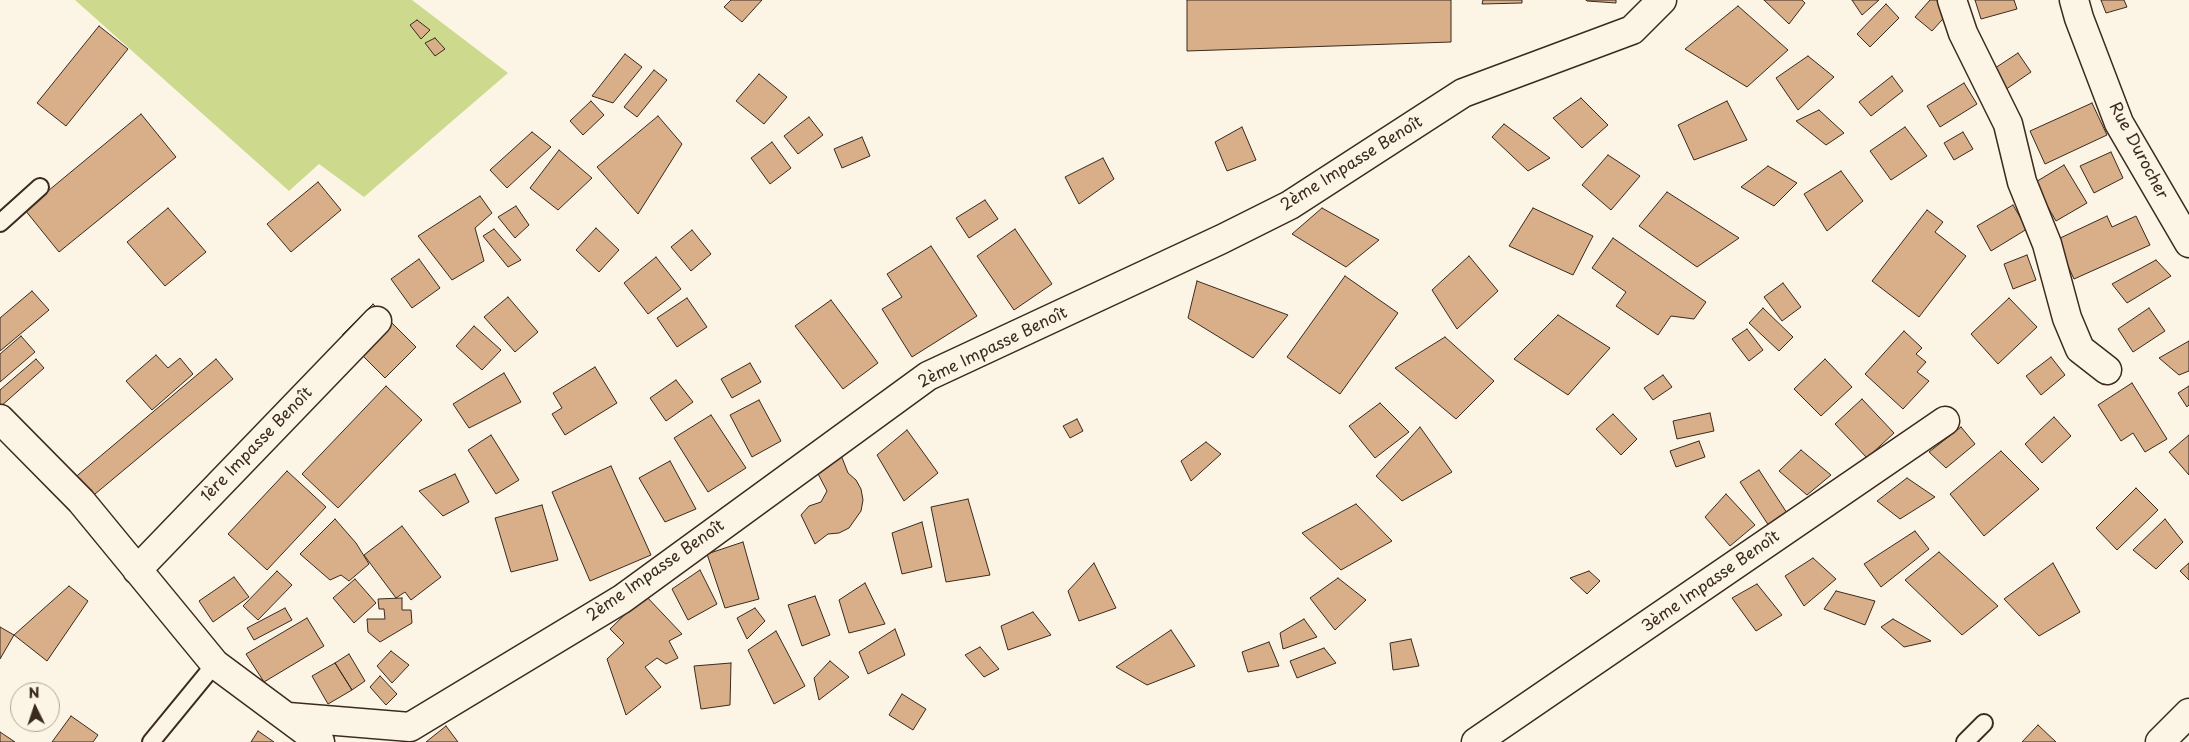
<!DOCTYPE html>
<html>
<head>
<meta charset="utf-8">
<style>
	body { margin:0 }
	#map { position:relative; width:2189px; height:742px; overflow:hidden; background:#fcf5e5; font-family:"Playpen Sans",sans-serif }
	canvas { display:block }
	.north { position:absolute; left:10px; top:682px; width:50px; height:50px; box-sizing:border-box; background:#fcf5e5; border:1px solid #afa495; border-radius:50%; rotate:356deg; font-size:14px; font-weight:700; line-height:20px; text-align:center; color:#3b2a1e }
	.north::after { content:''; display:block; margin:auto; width:18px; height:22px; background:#3b2a1e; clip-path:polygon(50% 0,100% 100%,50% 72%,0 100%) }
</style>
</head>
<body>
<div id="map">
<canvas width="2189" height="742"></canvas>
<div class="north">N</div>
</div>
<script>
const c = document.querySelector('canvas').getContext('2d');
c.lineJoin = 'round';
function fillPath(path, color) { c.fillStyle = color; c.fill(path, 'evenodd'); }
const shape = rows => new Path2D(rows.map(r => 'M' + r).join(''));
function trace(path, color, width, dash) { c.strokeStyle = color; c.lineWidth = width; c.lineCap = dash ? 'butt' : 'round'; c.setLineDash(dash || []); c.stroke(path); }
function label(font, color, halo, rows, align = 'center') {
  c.font = font + ' "Playpen Sans",sans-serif'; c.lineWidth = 5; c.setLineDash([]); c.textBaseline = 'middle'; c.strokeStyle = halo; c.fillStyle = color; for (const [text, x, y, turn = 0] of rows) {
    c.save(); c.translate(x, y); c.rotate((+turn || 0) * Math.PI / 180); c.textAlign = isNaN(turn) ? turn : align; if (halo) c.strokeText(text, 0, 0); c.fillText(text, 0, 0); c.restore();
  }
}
const green = shape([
	[75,0,412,0,508,73,364,197,319,164,289,191]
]);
const building = shape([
	[731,0,762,0,742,22,724,7,731,0],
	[1187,0,1451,0,1451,42,1187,51,1187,0],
	[1483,0,1522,0,1522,3,1482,4,1483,0],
	[1586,0,1616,0,1616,3,1587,1,1586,0],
	[1764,0,1802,0,1805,3,1789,24,1764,0],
	[1852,0,1879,0,1862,15,1852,0],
	[1930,0,1939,0,1951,10,1932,31,1915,17,1930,0],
	[1975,0,2014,0,2017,9,1981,19,1975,0],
	[2101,0,2124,0,2127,7,2106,13,2101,0],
	[1886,4,1899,18,1870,47,1857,34,1886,4],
	[1738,6,1788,50,1747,87,1685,49,1738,6],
	[417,20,430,30,421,39,410,25,417,20],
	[99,26,128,49,66,126,37,103,99,26],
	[435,38,445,49,435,56,425,43,435,38],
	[2018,53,2031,72,2002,92,1989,72,2018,53],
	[625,54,642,67,613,103,592,96,625,54],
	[1808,56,1834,77,1798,110,1776,78,1808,56],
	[654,70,667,80,637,117,624,107,654,70],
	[759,74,787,97,764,124,736,101,759,74],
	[1892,76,1903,91,1871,116,1859,102,1892,76],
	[1964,83,1977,104,1940,127,1927,106,1964,83],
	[1581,98,1608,125,1582,148,1553,118,1581,98],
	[591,101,604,115,583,135,570,121,591,101],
	[1727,101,1747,140,1694,160,1678,125,1727,101],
	[2092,103,2107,135,2045,164,2030,131,2092,103],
	[1819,110,1844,133,1826,145,1796,121,1819,110],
	[141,114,176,157,59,252,25,210,141,114],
	[658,116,682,144,638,214,597,167,658,116],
	[809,117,823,135,798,154,784,136,809,117],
	[1504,124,1550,158,1528,171,1492,137,1504,124],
	[1242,127,1256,160,1227,171,1215,142,1242,127],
	[1905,127,1927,156,1891,180,1870,151,1905,127],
	[532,132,551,147,507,188,490,170,532,132],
	[1963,132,1973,149,1954,160,1944,143,1963,132],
	[862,137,870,156,842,168,834,149,862,137],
	[772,142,791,168,770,184,751,158,772,142],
	[559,150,592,178,558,210,530,188,559,150],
	[2111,152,2123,178,2094,193,2080,166,2111,152],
	[1608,155,1640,176,1611,210,1582,185,1608,155],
	[1103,158,1114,179,1079,204,1065,177,1103,158],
	[2064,165,2087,203,2056,221,2034,183,2064,165],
	[1768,166,1797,183,1774,206,1741,187,1768,166],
	[1841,171,1863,201,1827,231,1804,194,1841,171],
	[318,182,341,210,291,252,267,224,318,182],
	[1667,192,1739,238,1697,267,1639,226,1667,192],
	[480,196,492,213,475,228,484,261,452,280,418,236,480,196],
	[985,200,998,219,969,238,956,218,985,200],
	[2013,205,2027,229,1991,251,1977,226,2013,205],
	[516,206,529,225,515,238,498,217,516,206],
	[168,208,206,252,165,286,127,242,168,208],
	[1322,208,1379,240,1346,267,1292,234,1322,208],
	[1533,208,1593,236,1573,275,1509,246,1533,208],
	[1927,210,1943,222,1935,232,1966,256,1919,317,1872,281,1927,210],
	[2107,216,2112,227,2136,216,2150,245,2074,279,2056,240,2107,216],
	[596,228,619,250,599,272,576,250,596,228],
	[494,229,521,260,508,267,483,236,494,229],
	[1015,229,1052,284,1014,310,977,256,1015,229],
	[692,230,711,254,691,271,671,247,692,230],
	[1613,238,1706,302,1694,319,1671,316,1658,335,1616,306,1626,292,1592,268,1613,238],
	[931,246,977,316,912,357,882,309,902,297,887,274,931,246],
	[2027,255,2036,280,2013,289,2004,264,2027,255],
	[1469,256,1498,291,1457,329,1432,290,1469,256],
	[656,257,681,289,648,314,624,283,656,257],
	[419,259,440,288,412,308,391,279,419,259],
	[2156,260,2171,276,2127,303,2112,284,2156,260],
	[1345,276,1398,313,1340,394,1287,357,1345,276],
	[1197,281,1288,315,1253,358,1188,318,1197,281],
	[1783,283,1801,307,1782,321,1764,297,1783,283],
	[32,291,49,310,0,351,0,318,32,291],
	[508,297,538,332,515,352,484,317,508,297],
	[687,298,707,327,677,347,657,318,687,298],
	[2009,298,2037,327,1998,364,1971,334,2009,298],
	[831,300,878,363,843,389,795,326,831,300],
	[373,304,416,347,385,378,342,335,373,304],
	[1763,308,1793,337,1779,351,1749,323,1763,308],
	[2149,308,2165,331,2133,352,2118,329,2149,308],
	[1558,315,1610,348,1568,395,1514,359,1558,315],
	[474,326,501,350,482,370,456,346,474,326],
	[1747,329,1763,350,1749,361,1732,339,1747,329],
	[1904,331,1922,348,1916,354,1926,362,1917,372,1929,381,1903,409,1865,374,1904,331],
	[21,336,35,352,0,382,0,354,21,336],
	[1445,337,1494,381,1456,419,1395,368,1445,337],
	[2189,341,2189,371,2179,375,2159,358,2189,341],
	[156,355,168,368,180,358,193,374,152,410,126,381,156,355],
	[2051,357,2065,375,2041,395,2026,376,2051,357],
	[36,359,44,368,0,407,0,390,36,359],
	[216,359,233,379,89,499,72,480,216,359],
	[1825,359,1852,387,1821,416,1794,389,1825,359],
	[750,363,761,382,732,398,721,379,750,363],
	[595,367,617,403,565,435,552,414,562,408,553,393,595,367],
	[504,373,521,402,469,428,453,404,504,373],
	[1663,375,1672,387,1653,400,1644,388,1663,375],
	[676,380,693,402,666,421,650,398,676,380],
	[2132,383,2167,439,2145,452,2133,433,2121,441,2098,405,2132,383],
	[386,386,422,420,338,508,302,474,386,386],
	[2189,386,2189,405,2187,407,2178,393,2189,386],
	[1862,399,1894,433,1867,458,1835,424,1862,399],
	[759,400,781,441,752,457,730,415,759,400],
	[1380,403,1409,432,1375,458,1349,426,1380,403],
	[1710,413,1714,431,1677,439,1673,421,1710,413],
	[1613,414,1637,439,1621,455,1596,429,1613,414],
	[711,415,746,468,708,492,674,438,711,415],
	[2054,417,2071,436,2042,463,2025,444,2054,417],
	[1077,419,1083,431,1070,438,1063,426,1077,419],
	[1420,427,1452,472,1402,501,1376,476,1420,427],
	[1961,427,1975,444,1946,468,1929,452,1961,427],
	[907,430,938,473,904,501,877,455,907,430],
	[491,435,519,480,496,494,468,450,491,435],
	[2189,435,2189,475,2169,452,2189,435],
	[1699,441,1705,457,1676,467,1670,451,1699,441],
	[1206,442,1221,454,1191,481,1181,461,1206,442],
	[1801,450,1831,475,1807,495,1779,471,1801,450],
	[2001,451,2039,489,1984,536,1950,494,2001,451],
	[841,455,848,473,856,480,861,489,863,500,861,511,849,528,839,533,828,534,815,544,801,515,809,506,821,502,827,491,816,470,827,467,841,455],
	[670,461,696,509,665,522,639,478,670,461],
	[611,466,651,555,590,581,552,492,611,466],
	[1759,470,1787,513,1769,526,1740,482,1759,470],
	[287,471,326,507,267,570,228,534,287,471],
	[455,474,469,502,443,516,419,491,455,474],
	[1907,478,1935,497,1900,519,1877,501,1907,478],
	[2136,488,2158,510,2117,550,2096,528,2136,488],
	[1726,494,1755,525,1730,546,1705,517,1726,494],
	[968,499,990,575,946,582,931,507,968,499],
	[1356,504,1392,541,1341,570,1302,533,1356,504],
	[542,505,558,560,511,572,495,518,542,505],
	[335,519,356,543,369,564,349,581,341,575,330,580,300,554,335,519],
	[2165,519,2183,542,2156,569,2133,550,2165,519],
	[922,522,932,567,902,574,892,533,922,522],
	[402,526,441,577,411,600,405,592,396,598,364,555,402,526],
	[1915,531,1929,549,1881,587,1864,564,1915,531],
	[743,542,759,599,725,608,707,554,743,542],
	[1939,552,1998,606,1962,635,1905,580,1939,552],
	[1813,558,1836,579,1804,606,1785,576,1813,558],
	[1094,563,1116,608,1079,621,1068,591,1094,563],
	[2053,563,2080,612,2039,636,2004,599,2053,563],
	[2189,563,2189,580,2180,571,2189,563],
	[700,570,717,604,688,620,672,589,700,570],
	[277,571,292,585,258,620,243,606,277,571],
	[1589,571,1600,581,1587,594,1570,578,1589,571],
	[234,577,249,597,213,622,199,601,234,577],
	[1338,578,1366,600,1335,630,1310,598,1338,578],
	[355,579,376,603,354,623,333,598,355,579],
	[865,583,885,624,849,633,839,600,865,583],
	[1757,584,1782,615,1756,631,1732,598,1757,584],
	[69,586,88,601,47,661,14,635,69,586],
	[1836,591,1875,601,1865,625,1824,609,1836,591],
	[645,595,682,634,669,641,678,658,666,664,657,658,645,667,661,687,626,715,607,659,624,643,610,629,645,595],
	[815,596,830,635,802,646,788,605,815,596],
	[402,598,402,610,411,610,412,623,380,642,368,632,367,619,385,619,384,609,379,609,378,599,402,598],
	[285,608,292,620,254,640,247,628,285,608],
	[755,608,765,621,747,639,737,618,755,608],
	[1033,612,1051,635,1008,650,1001,626,1033,612],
	[307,618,324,646,264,682,246,654,307,618],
	[1304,619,1317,637,1283,649,1280,633,1304,619],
	[1893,619,1931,641,1904,647,1881,627,1893,619],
	[0,627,14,635,0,659,0,627],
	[895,629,905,655,868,674,859,652,895,629],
	[1171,630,1195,666,1147,685,1116,667,1171,630],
	[776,631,805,686,774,704,748,650,776,631],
	[1411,639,1419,666,1393,670,1390,643,1411,639],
	[1269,642,1279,666,1248,672,1242,652,1269,642],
	[980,647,999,669,984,677,965,655,980,647],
	[1324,648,1336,663,1297,678,1290,661,1324,648],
	[391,651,409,665,392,683,377,666,391,651],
	[349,654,365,681,352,690,335,663,349,654],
	[830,661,849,677,819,700,814,678,830,661],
	[335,663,352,690,328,704,312,676,335,663],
	[731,663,730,705,701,709,694,666,731,663],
	[380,676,397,694,386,705,370,687,380,676],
	[902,694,926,709,913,730,889,715,902,694],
	[71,716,98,735,93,742,52,742,71,716],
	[2038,725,2056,742,2022,742,2038,725],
	[446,726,458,742,426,742,446,726],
	[258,731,274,742,251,742,258,731],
	[0,732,15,742,0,742,0,732]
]);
const service = shape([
	[0,223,40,187],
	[151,742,215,664],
	[1965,742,1984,723]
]);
const minor = shape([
	[1952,0,1963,33,2008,124,2022,182,2047,244,2067,318,2080,349,2107,370],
	[2074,0,2079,18,2119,123,2189,243],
	[0,419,81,501,215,664,320,742],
	[137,570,377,321],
	[288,717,410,727,622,599,928,376,1222,239,1290,205,1463,93,1632,30,1662,0],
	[1476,742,1945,421],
	[2160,742,2189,713]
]);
const streetNames = [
	["Rue Durocher",2138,151,62],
	["2ème Impasse Benoît",1352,164,-32],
	["2ème Impasse Benoît",993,348,-26],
	["1ère Impasse Benoît",257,445,-46],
	["2ème Impasse Benoît",656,571,-35],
	["3ème Impasse Benoît",1711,582,-35]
];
fillPath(green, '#cdda8d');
fillPath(building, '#d8af89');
trace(building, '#3b2a1e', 1);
trace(service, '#3b2a1e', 20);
trace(minor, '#3b2a1e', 31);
trace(service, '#fcf5e5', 16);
trace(minor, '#fcf5e5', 28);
label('16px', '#3b2a1e', '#fcf5e5', streetNames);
</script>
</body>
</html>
